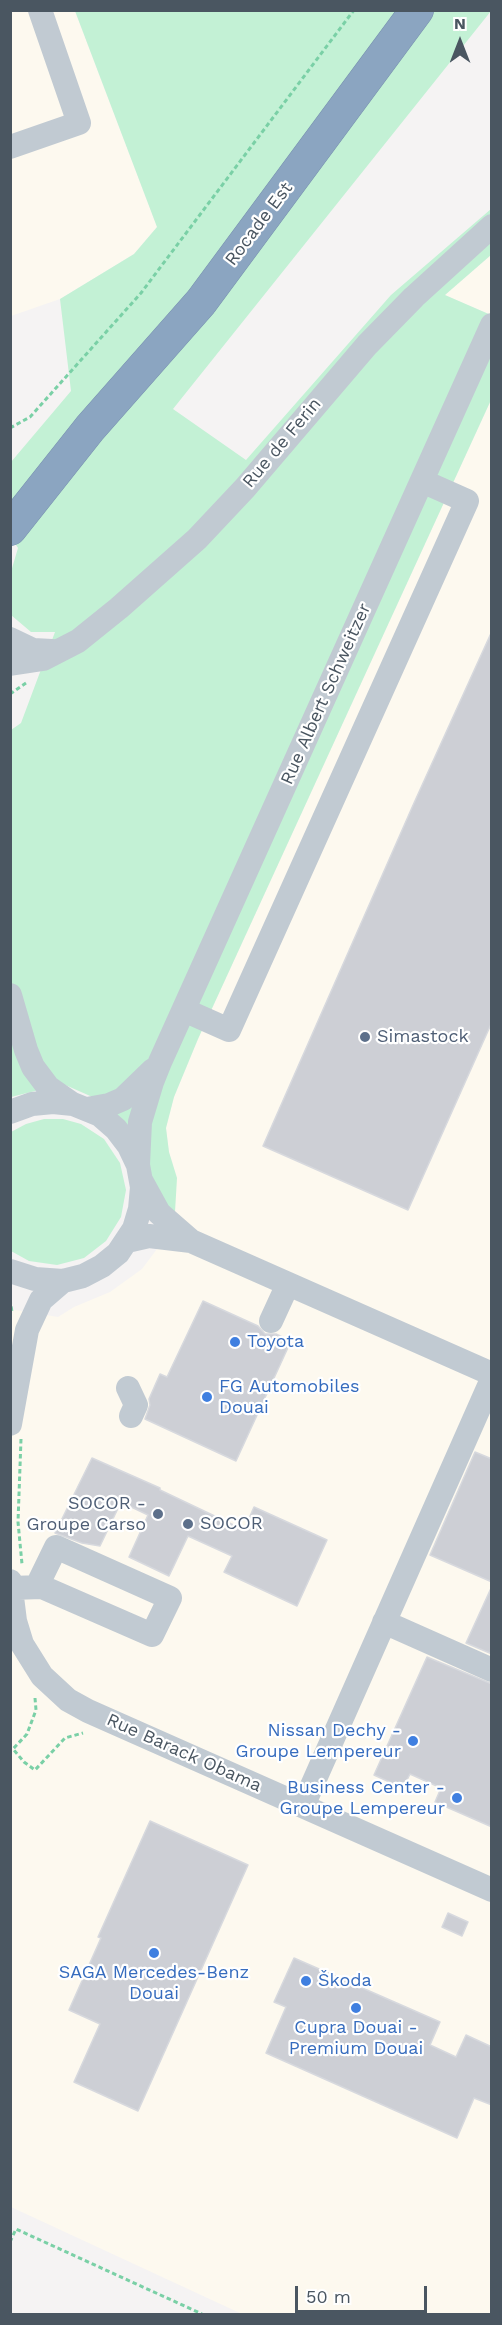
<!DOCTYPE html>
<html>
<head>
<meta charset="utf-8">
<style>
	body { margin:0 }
	#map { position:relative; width:502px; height:2325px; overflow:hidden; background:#f5f3f3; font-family:"Work Sans",sans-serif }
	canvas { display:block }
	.frame { position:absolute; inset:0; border:12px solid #4a5661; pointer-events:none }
	.north { position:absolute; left:430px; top:12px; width:60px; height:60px; -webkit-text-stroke:4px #fff; paint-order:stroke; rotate:0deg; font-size:16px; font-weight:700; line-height:24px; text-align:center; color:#4a5661 }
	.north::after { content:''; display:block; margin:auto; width:21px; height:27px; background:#4a5661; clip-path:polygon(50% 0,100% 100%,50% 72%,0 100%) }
	.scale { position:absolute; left:295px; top:2286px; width:132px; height:27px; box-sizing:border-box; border:3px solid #4a5661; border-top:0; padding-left:8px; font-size:18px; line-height:21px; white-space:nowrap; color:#4a5661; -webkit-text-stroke:4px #fff; paint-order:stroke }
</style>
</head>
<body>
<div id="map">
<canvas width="502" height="2325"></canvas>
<div class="frame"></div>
<div class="north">N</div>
<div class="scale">50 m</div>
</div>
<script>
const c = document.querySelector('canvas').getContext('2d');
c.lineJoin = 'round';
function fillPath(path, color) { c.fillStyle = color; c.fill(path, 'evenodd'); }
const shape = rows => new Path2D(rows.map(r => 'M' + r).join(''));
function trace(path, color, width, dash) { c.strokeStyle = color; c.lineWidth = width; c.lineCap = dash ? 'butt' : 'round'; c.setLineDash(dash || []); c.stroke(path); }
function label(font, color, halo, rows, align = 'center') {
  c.font = font + ' "Work Sans",sans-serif'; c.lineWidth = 4.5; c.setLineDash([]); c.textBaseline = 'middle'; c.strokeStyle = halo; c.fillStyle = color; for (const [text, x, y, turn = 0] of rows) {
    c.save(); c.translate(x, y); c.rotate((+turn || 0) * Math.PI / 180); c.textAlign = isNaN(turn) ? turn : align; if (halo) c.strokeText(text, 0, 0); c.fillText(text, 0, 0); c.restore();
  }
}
const commercial = shape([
	[10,11,75,11,157,227,134,254,60,299,11,316],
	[491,255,491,315,445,295],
	[491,400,491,2314,242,2314,11,2207,10,1309,58,1317,74,1307,110,1292,142,1269,157,1249,177,1178,169,1152,166,1128,174,1097,198,1039]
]);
const green = shape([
	[75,11,491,11,173,409,246,460,391,295,491,209,491,255,445,295,491,315,491,400,198,1039,174,1097,166,1128,169,1152,177,1178,175,1212,156,1196,97,1099,63,1084,11,1097,11,730,21,723,55,632,31,632,11,615,10,575,18,548,11,537,11,462,71,391,60,299,134,254,157,227],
	[44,1119,63,1119,81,1124,104,1139,120,1163,126,1190,121,1217,106,1241,84,1258,57,1265,29,1261,11,1251,11,1132,26,1124]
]);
const building = shape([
	[492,631,492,1022,408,1210,263,1146,414,803,492,631],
	[203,1301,258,1326,265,1334,276,1334,291,1341,236,1461,145,1419,150,1405,149,1399,160,1374,167,1377,203,1301],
	[475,1452,492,1459,492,1582,430,1555,475,1452],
	[92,1458,160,1488,160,1490,244,1530,254,1507,327,1540,297,1606,224,1572,232,1556,188,1536,169,1576,129,1557,148,1515,121,1502,100,1546,82,1543,55,1533,92,1458],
	[492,1586,492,1654,466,1643,492,1586],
	[427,1657,492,1684,492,1827,435,1802,441,1788,410,1774,403,1788,374,1775,427,1657],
	[150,1821,248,1865,138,2111,74,2082,100,2024,69,2010,101,1938,98,1937,150,1821],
	[448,1913,468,1922,462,1936,442,1927,448,1913],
	[294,1958,440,2022,430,2045,456,2057,466,2035,492,2047,492,2105,474,2098,457,2138,266,2053,286,2007,274,2002,294,1958]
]);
const path = shape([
	[10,428,30,417,141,293,354,10],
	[10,694,26,683],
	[10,1299,12,1312],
	[21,1439,18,1522,22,1564],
	[35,1698,36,1710,27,1734,13,1749,24,1762,35,1770,65,1738,83,1733],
	[10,2242,16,2229,202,2314]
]);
const minor = shape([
	[10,147,79,123,40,10],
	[10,639,33,650,52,651],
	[10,664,43,659,78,641,119,608,197,539,245,488,367,345,414,297,492,226],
	[10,995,26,1050,33,1067,48,1087,71,1103],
	[184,1010,229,1030,467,501,422,481],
	[87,1109,109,1105,123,1099,153,1070],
	[10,1112,32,1104,53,1102,73,1104,100,1115,116,1129,129,1146,138,1165,142,1187,140,1209,134,1229,118,1253,102,1266,83,1276,63,1281,35,1279,10,1271],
	[138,1165,140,1122,152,1082,160,1062,492,325],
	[142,1182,159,1213,190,1240],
	[127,1241,149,1236,191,1241,492,1374],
	[271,1321,288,1284],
	[128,1388,136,1405,131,1416],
	[10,1424,27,1330,41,1300,63,1281],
	[10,1581,15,1621,22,1644,42,1676,68,1700,88,1711,492,1890],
	[11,1588,42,1587,152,1635,170,1598,56,1547,37,1586],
	[384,1622,492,1670],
	[303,1806,492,1379]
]);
const highway = shape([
	[10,529,90,428,201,302,417,10]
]);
const markers = [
	[365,1037,6,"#5c6f8a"],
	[235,1342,6,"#3f7fe0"],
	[207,1397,6,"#3f7fe0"],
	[158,1514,6,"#5c6f8a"],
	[188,1524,6,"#5c6f8a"],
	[413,1741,6,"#3f7fe0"],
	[457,1798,6,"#3f7fe0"],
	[154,1953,6,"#3f7fe0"],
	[306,1981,6,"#3f7fe0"],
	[356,2008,6,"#3f7fe0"]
];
const streetNames = [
	["Rocade Est",259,224,-53],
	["Rue de Ferin",282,443,-50],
	["Rue Albert Schweitzer",326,694,-66],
	["Rue Barack Obama",184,1753,24]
];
const serviceNames = [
	["Simastock",377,1037],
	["SOCOR -",146,1504,"right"],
	["Groupe Carso",146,1525,"right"],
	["SOCOR",200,1524]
];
const shopNames = [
	["Toyota",247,1342],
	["FG Automobiles",219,1387],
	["Douai",219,1408],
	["Nissan Dechy -",401,1731,"right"],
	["Groupe Lempereur",401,1752,"right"],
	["Business Center -",445,1788,"right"],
	["Groupe Lempereur",445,1809,"right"],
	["SAGA Mercedes-Benz",154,1973,"center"],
	["Douai",154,1994,"center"],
	["Škoda",318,1981],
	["Cupra Douai -",356,2028,"center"],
	["Premium Douai",356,2049,"center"]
];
fillPath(commercial, '#fdf9ef');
fillPath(green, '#c3f1d5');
fillPath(building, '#cdcfd5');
trace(building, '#d7d9de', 1.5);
trace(highway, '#7690ad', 34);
trace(path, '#7ad0a6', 3, [4.5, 3]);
trace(minor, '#c1cad2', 24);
trace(highway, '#8ba5c1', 33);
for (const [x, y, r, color] of markers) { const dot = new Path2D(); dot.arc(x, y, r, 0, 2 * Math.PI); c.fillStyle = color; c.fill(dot); trace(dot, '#fff', 2); }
label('18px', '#4a5661', '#fff', streetNames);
label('18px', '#4e5e75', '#fff', serviceNames, 'left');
label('18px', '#366cbe', '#fff', shopNames, 'left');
</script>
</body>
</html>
